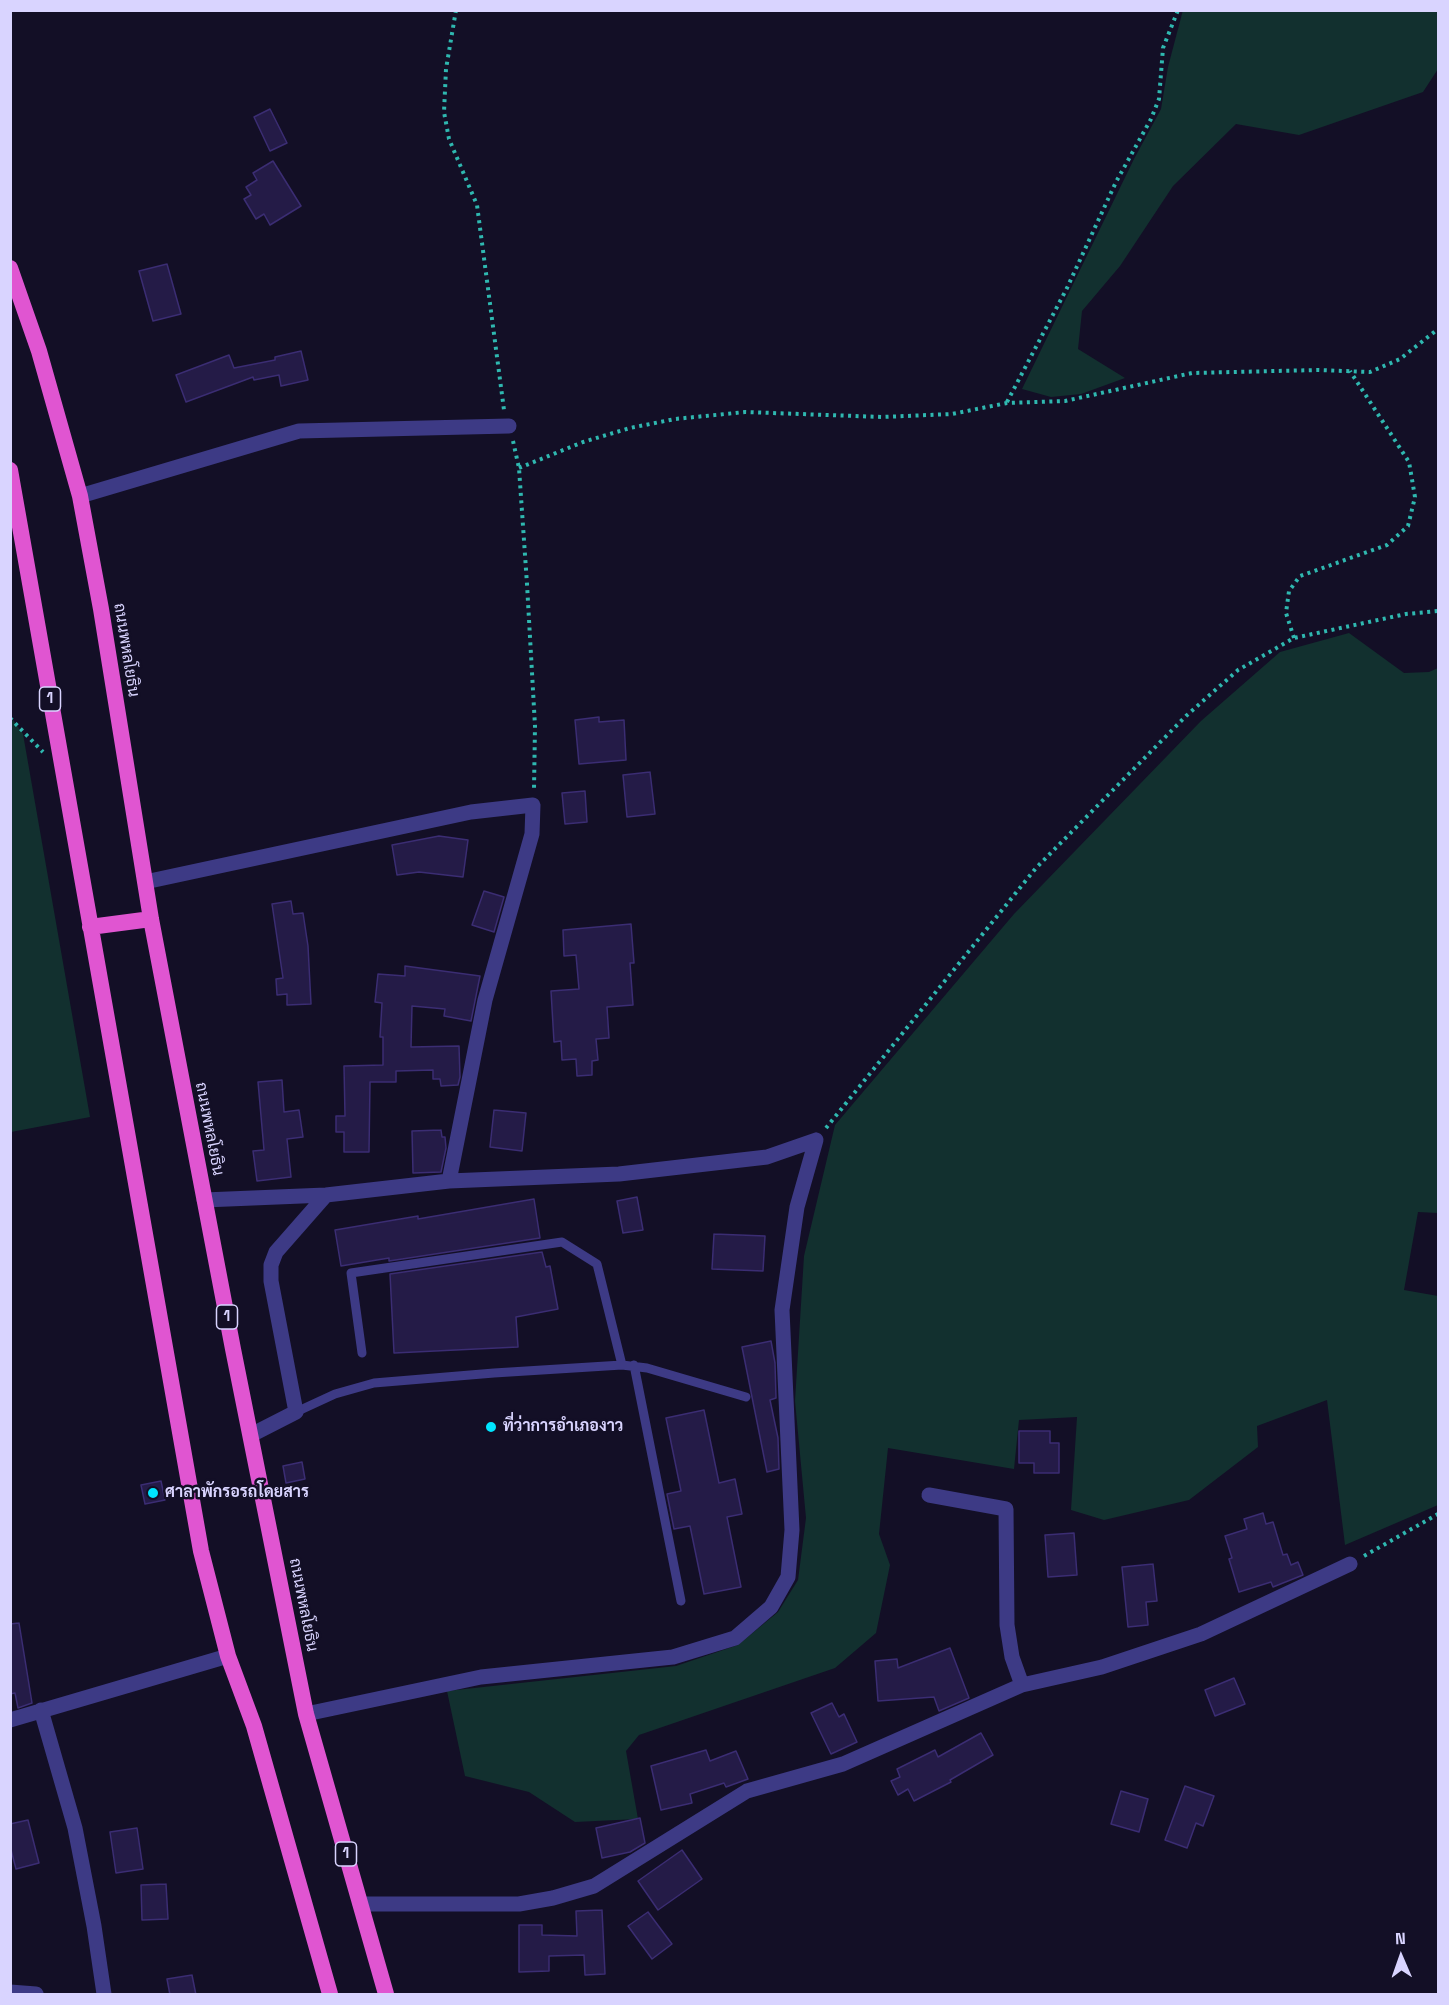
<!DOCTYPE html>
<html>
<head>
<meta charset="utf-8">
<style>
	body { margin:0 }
	#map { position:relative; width:1449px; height:2005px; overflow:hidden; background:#130f26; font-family:"Space Grotesk",sans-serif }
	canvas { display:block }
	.frame { position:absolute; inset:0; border:12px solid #d9d4ff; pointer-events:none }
	.north { position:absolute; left:1371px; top:1927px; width:60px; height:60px; -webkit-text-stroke:4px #130f26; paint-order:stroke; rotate:358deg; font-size:16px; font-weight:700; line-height:24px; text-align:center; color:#d9d4ff }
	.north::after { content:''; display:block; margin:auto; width:21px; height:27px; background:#d9d4ff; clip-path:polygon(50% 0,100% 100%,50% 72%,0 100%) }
</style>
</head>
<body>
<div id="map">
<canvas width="1449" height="2005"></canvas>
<div class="frame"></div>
<div class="north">N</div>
</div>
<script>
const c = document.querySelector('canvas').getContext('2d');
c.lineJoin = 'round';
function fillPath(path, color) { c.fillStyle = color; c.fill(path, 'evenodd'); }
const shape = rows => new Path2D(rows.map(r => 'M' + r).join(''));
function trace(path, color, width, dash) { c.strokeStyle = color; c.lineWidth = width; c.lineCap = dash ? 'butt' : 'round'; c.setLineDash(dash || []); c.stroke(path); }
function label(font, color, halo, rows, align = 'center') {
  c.font = font + ' "Space Grotesk",Sarabun,sans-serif'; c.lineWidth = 5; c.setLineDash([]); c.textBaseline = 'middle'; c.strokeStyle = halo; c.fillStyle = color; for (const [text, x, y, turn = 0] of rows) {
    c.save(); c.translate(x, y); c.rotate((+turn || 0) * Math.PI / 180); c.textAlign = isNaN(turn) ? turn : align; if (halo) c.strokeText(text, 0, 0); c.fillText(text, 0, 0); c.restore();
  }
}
const green = shape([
	[1183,10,1438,11,1438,69,1423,92,1299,135,1236,124,1173,186,1120,266,1082,311,1078,349,1125,378,1081,394,1051,397,1022,389,1134,159,1161,109,1168,67],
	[1349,633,1404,673,1429,672,1438,668,1438,1213,1418,1212,1404,1290,1438,1296,1438,1505,1345,1545,1327,1400,1257,1426,1258,1447,1189,1500,1104,1520,1071,1510,1077,1417,1019,1420,1014,1469,888,1448,879,1534,890,1565,876,1633,835,1668,639,1735,626,1751,638,1819,575,1822,529,1792,465,1776,447,1691,676,1666,738,1645,778,1612,798,1580,806,1518,795,1401,804,1256,835,1125,1014,914,1201,721,1280,652],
	[11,717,23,734,90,1117,11,1132]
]);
const building = shape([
	[270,109,287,143,270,151,254,117,270,109],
	[273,161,301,206,270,225,264,214,256,219,244,199,251,195,246,187,257,180,253,173,273,161],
	[167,264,181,314,153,321,139,271,167,264],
	[301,351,308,380,281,386,279,375,254,380,253,377,186,402,176,375,229,355,234,368,275,360,275,357,301,351],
	[599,717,599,722,624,720,626,760,579,764,575,720,599,717],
	[650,772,655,814,627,817,623,775,650,772],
	[585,791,587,822,565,824,562,793,585,791],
	[439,836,468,840,463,877,419,872,397,875,392,845,439,836],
	[484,891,504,897,494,932,472,925,484,891],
	[291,901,293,914,303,913,308,946,311,1004,287,1005,287,994,277,995,276,979,283,978,272,904,291,901],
	[631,924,634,963,630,963,633,1005,607,1007,609,1038,596,1039,598,1060,592,1061,592,1075,577,1076,576,1059,562,1060,561,1041,554,1042,551,991,579,989,576,955,564,956,563,930,631,924],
	[405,966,480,976,471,1021,444,1016,445,1009,412,1006,411,1047,459,1046,460,1077,458,1085,441,1086,440,1079,433,1079,433,1070,396,1071,396,1082,370,1082,369,1152,344,1152,344,1132,336,1132,336,1116,345,1116,344,1066,383,1065,383,1037,380,1037,382,1003,375,1002,378,974,405,976,405,966],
	[282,1080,284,1112,299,1110,303,1137,287,1139,291,1177,257,1181,253,1151,264,1150,258,1082,282,1080],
	[494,1110,526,1113,522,1151,490,1147,494,1110],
	[441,1130,442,1137,445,1137,446,1148,441,1172,413,1173,412,1131,441,1130],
	[637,1197,643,1230,623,1233,617,1201,637,1197],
	[534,1199,540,1238,389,1261,389,1258,341,1266,335,1230,418,1216,418,1219,534,1199],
	[714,1234,765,1236,763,1271,712,1269,714,1234],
	[542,1252,546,1267,550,1266,558,1309,516,1317,518,1347,394,1353,390,1274,542,1252],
	[771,1341,775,1363,776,1398,770,1400,778,1438,779,1469,767,1472,742,1347,771,1341],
	[704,1410,719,1483,735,1479,742,1514,727,1517,741,1587,704,1594,690,1526,674,1529,667,1494,681,1491,666,1418,704,1410],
	[1019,1431,1050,1431,1050,1443,1059,1443,1059,1473,1034,1473,1034,1463,1019,1463,1019,1431],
	[302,1462,305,1479,286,1483,283,1466,302,1462],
	[161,1481,165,1500,145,1504,141,1485,161,1481],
	[1263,1513,1266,1524,1273,1522,1283,1555,1287,1554,1291,1565,1298,1562,1303,1575,1273,1587,1271,1582,1239,1592,1229,1559,1232,1558,1225,1536,1247,1529,1244,1519,1263,1513],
	[1074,1533,1077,1575,1048,1577,1045,1535,1074,1533],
	[1153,1564,1157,1601,1146,1602,1148,1625,1128,1627,1122,1567,1153,1564],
	[19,1623,32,1703,18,1708,15,1693,10,1694,10,1624,19,1623],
	[950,1648,969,1698,939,1711,934,1697,878,1701,875,1661,897,1659,898,1668,950,1648],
	[1234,1678,1245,1704,1215,1716,1205,1690,1234,1678],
	[832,1703,839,1717,844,1714,857,1742,831,1754,811,1713,832,1703],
	[981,1733,993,1755,950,1780,951,1782,914,1801,908,1789,898,1795,891,1781,900,1777,897,1769,935,1750,938,1757,981,1733],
	[706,1750,710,1761,736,1751,748,1779,726,1787,724,1783,690,1794,692,1803,661,1810,651,1766,706,1750],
	[1185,1786,1214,1796,1203,1826,1196,1823,1187,1848,1165,1840,1185,1786],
	[1121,1791,1148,1799,1139,1832,1111,1824,1121,1791],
	[640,1818,645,1843,630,1852,602,1858,596,1828,640,1818],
	[28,1820,39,1863,16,1869,10,1846,10,1824,28,1820],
	[137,1828,143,1869,116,1873,110,1832,137,1828],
	[682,1850,702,1879,658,1910,638,1881,682,1850],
	[166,1884,168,1919,142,1920,141,1885,166,1884],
	[602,1910,605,1974,585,1975,584,1955,549,1956,549,1971,519,1972,519,1925,542,1925,542,1935,577,1936,576,1911,602,1910],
	[648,1912,672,1944,652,1959,628,1926,648,1912],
	[192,1975,196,1995,170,1995,167,1979,192,1975]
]);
const path = shape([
	[456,10,446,69,444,112,449,139,477,205,504,410],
	[1007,402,1067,288,1116,182,1151,119,1159,99,1163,48,1178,10],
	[513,441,519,468,527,584,535,726,534,789],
	[519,468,583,442,630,428,675,419,745,412,882,417,952,414,1007,403,1065,401,1192,373,1318,370,1370,372,1400,359,1438,329],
	[1294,638,1286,613,1289,591,1300,576,1387,545,1408,526,1415,497,1409,462,1350,371],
	[10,718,43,752],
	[826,1128,1036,868,1186,716,1238,670,1294,638,1406,614,1438,611],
	[1364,1556,1438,1514]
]);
const service = shape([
	[362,1353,351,1273,562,1242,597,1264,622,1365],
	[634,1365,681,1601],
	[296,1412,335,1394,374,1383,494,1373,622,1365,647,1368,746,1397]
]);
const minor = shape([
	[80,496,299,431,509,426],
	[145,882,471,812,533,805,532,834,485,1000,449,1181],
	[204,1200,326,1195,449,1181,619,1174,767,1157,816,1140],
	[251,1435,296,1412,271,1281,271,1265,276,1252,326,1195],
	[929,1495,1006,1509,1007,1625,1012,1657,1022,1685],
	[41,1710,75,1828,94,1926,104,1994],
	[306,1714,481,1677,673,1657,735,1638,771,1607,788,1577,792,1530,782,1310,797,1207,816,1140],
	[10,1720,228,1656],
	[360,1904,519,1904,553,1898,594,1886,747,1791,843,1764,1022,1685,1102,1667,1201,1634,1350,1564],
	[10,1992,36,1994]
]);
const trunk = shape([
	[10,268,39,351,80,496,101,609,151,919,233,1349,306,1714,386,1994],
	[10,470,201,1551,228,1656,254,1726,330,1994],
	[90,927,151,919]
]);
const markers = [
	[491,1427,6,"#00e5ff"],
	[153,1493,6,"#00e5ff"]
];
const shields = [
	[50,699,21],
	[227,1317,21],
	[346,1854,21]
];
const shieldNames = [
	["1",50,699],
	["1",227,1317],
	["1",346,1854]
];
const streetNames = [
	["ถนนพหลโยธิน",126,650,81],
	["ถนนพหลโยธิน",209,1129,79],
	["ถนนพหลโยธิน",303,1605,79]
];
const poiNames = [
	["ที่ว่าการอำเภองาว",503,1427],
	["ศาลาพักรอรถโดยสาร",165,1493]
];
fillPath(green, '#12302f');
fillPath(building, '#241b47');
trace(building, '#3b2d73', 1.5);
trace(path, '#2fb8b0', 4, [3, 4.5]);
trace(service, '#3d3a85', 9);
trace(minor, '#3d3a85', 15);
trace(trunk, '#e055d1', 16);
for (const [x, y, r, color] of markers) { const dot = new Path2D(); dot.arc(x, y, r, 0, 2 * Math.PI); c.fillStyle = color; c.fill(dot); trace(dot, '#130f26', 2); }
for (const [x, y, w] of shields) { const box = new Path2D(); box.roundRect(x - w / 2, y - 12, w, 24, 4.5); c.fillStyle = '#130f26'; c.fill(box); trace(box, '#d9d4ff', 1.5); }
label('bold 15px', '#d9d4ff', null, shieldNames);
label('16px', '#d9d4ff', '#130f26', streetNames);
label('bold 16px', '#d9d4ff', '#130f26', poiNames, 'left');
</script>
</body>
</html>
